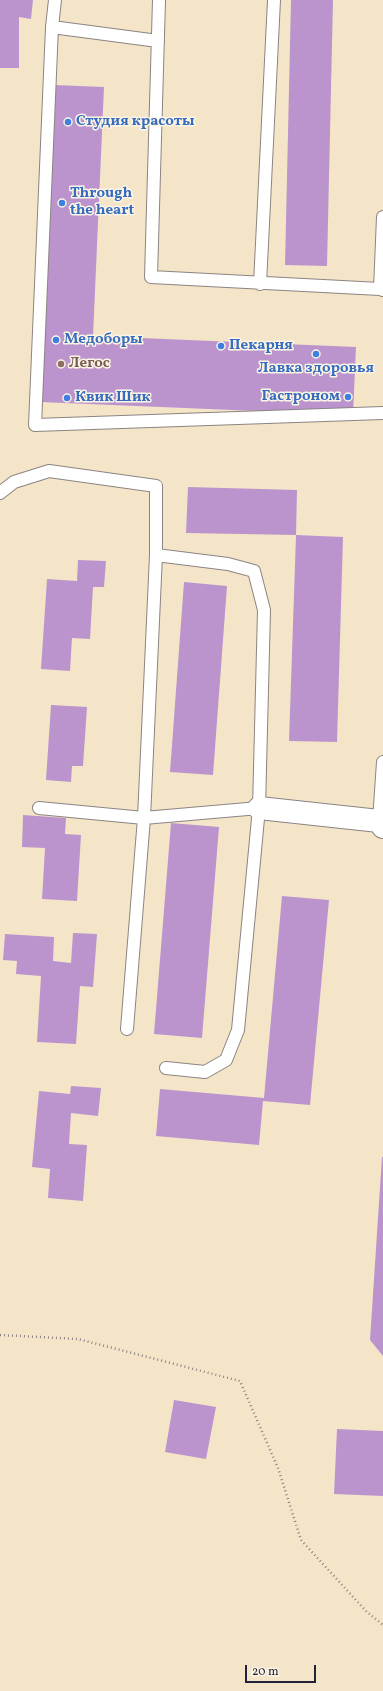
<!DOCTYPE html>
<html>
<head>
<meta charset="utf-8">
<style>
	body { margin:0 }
	#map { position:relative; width:383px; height:1691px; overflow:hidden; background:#f4e5c9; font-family:Vollkorn,serif }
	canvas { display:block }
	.scale { position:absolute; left:245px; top:1665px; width:71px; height:18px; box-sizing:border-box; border:2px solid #22223b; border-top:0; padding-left:5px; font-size:12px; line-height:14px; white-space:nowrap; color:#22223b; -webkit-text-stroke:3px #fcf5e5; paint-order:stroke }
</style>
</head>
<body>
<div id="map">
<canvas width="383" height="1691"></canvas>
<div class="scale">20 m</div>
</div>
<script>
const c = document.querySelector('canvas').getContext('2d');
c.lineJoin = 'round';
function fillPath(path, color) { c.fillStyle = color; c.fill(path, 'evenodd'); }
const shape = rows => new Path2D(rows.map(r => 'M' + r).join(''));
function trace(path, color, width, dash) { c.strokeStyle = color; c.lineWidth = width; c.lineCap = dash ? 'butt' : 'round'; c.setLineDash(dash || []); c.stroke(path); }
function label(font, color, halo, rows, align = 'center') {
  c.font = font + ' Vollkorn,serif'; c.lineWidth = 3; c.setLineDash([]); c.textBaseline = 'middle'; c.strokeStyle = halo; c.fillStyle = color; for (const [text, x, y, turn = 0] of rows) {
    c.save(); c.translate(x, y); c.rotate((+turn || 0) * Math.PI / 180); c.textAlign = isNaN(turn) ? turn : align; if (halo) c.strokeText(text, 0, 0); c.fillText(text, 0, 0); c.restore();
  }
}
const building = shape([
	[0,0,33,0,31,19,19,17,19,68,0,68],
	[291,0,333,0,327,266,285,265],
	[54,85,104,87,93,336,356,347,353,415,40,402],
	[188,487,297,490,296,535,186,533],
	[296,535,343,537,337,742,289,741],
	[78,560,106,561,104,587,93,587,90,639,72,638,70,671,41,669,47,579,77,581],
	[184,582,227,586,213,775,170,772],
	[51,705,87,707,83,766,72,766,71,782,46,780],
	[23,815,66,818,65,834,81,835,77,901,42,899,45,848,22,847],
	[171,823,219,827,202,1038,154,1034],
	[282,896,329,900,310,1105,263,1101,259,1145,156,1136,160,1089,264,1098],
	[73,933,97,934,93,987,80,986,76,1044,37,1042,41,976,16,974,17,961,3,960,5,934,54,937,53,961,71,963],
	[71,1086,101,1088,98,1116,71,1113,69,1144,87,1145,83,1201,48,1198,50,1169,32,1167,39,1091,70,1094],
	[382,1157,383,1157,383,1356,370,1340],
	[174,1400,216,1407,206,1459,165,1452],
	[337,1429,383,1431,383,1496,334,1494]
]);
const path = shape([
	[0,1335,78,1339,240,1381,278,1468,301,1540,366,1611,383,1625]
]);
const service = shape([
	[55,0,52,27,158,41],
	[159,0,151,277,380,289],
	[52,27,35,425,383,413],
	[383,217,380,289,383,290],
	[260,284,274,0],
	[0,493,14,482,49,471,156,486,156,555,144,818,127,1029],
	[156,555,228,564,254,571,264,610,259,808,238,1030,226,1060,205,1072,166,1068],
	[39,808,144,818,259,808],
	[379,821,383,762]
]);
const minor = shape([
	[259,808,379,821,383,827]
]);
const markers = [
	[68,122,4,"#3f7fe0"],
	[62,203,4,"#3f7fe0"],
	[56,340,4,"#3f7fe0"],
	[221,346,4,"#3f7fe0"],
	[316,354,4,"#3f7fe0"],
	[61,364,4,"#8d6e63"],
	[348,397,4,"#3f7fe0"],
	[67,398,4,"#3f7fe0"]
];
const shopNames = [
	["Студия красоты",76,122],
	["Through",70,194],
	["the heart",70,211],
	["Медоборы",64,340],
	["Пекарня",229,346],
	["Лавка здоровья",316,369,"center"],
	["Гастроном",340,397,"right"],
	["Квик Шик",75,398]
];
const educationNames = [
	["Легос",69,364]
];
fillPath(building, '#bb94cd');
trace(service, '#8b8482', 14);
trace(minor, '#8b8482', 24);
trace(path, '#8b8482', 2.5, [1, 3]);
trace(service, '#fff', 12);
trace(minor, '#fff', 22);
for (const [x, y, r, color] of markers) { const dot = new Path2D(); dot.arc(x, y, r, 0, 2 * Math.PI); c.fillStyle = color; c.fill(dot); trace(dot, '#fcf5e5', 1.5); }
label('bold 15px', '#366cbe', '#fcf5e5', shopNames, 'left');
label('bold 15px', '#785e54', '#fcf5e5', educationNames, 'left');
</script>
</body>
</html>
